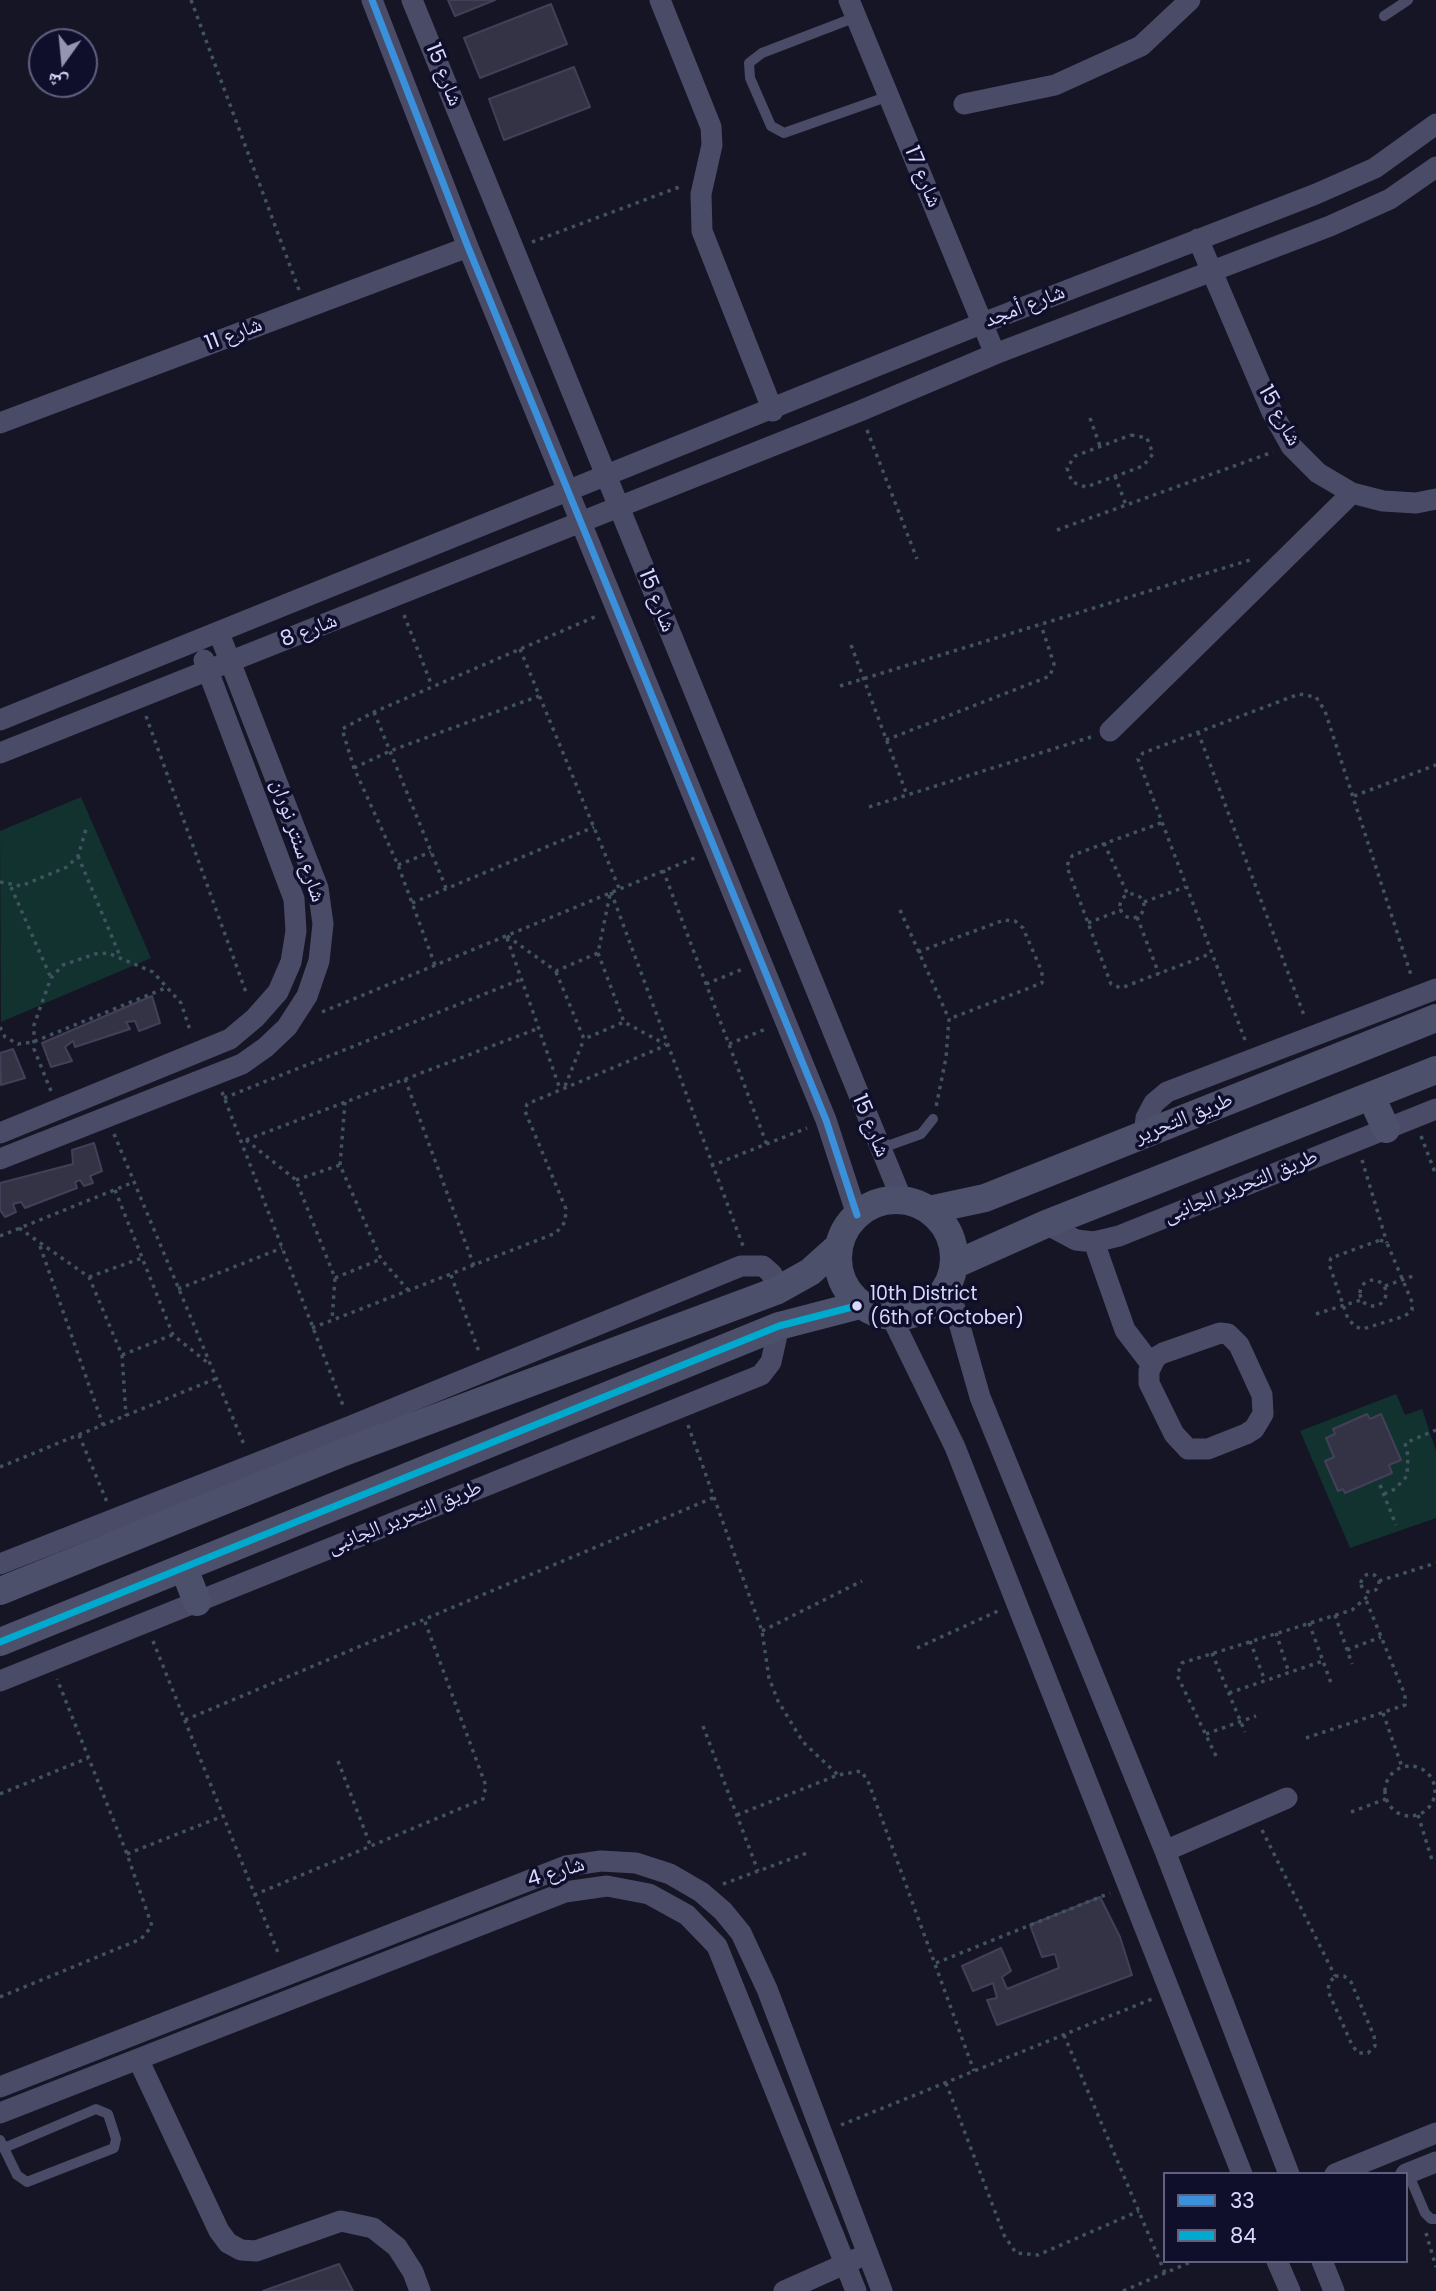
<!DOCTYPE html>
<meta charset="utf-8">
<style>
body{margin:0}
#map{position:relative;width:1436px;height:2291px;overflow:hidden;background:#161525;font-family:Poppins,"Noto Naskh Arabic",sans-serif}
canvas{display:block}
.legend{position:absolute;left:1163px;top:2172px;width:245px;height:91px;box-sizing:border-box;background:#100f2b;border:2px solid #606080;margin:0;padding:9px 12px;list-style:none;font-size:21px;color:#d9d9ff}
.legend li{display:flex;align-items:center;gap:14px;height:35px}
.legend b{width:35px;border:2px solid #606080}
.north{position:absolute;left:28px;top:28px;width:70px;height:70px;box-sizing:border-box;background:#100f2b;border:2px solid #606080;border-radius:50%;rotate:195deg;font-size:19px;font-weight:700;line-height:28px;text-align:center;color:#d9d9ff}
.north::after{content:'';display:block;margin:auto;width:24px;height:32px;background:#9594b3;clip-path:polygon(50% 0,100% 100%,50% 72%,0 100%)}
</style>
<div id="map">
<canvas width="1436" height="2291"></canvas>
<ul class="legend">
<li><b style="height:9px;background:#3a90db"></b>33</li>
<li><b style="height:9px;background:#00a9ce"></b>84</li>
</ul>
<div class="north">ش</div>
</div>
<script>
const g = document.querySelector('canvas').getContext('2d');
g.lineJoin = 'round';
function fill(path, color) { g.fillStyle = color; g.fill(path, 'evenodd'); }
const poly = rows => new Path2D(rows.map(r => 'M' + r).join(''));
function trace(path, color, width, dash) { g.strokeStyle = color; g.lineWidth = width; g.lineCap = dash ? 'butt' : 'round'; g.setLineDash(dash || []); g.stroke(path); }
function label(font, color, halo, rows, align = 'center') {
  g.font = font + ' Poppins,"Noto Naskh Arabic",sans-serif'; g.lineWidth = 7; g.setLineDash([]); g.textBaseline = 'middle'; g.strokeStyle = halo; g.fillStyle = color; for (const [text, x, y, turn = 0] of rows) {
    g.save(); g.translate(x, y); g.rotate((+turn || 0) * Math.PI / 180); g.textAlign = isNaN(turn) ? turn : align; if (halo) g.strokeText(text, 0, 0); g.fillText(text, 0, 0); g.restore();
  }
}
const green = poly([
 [81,797,151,958,1,1022,0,831],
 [1396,1394,1405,1415,1422,1409,1436,1451,1436,1518,1350,1548,1300,1431]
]);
const building = poly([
 [448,0,495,0,455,16,448,0],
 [551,4,567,44,480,78,464,38,551,4],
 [574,67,590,107,504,140,489,99,574,67],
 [152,996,160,1023,139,1031,135,1021,126,1022,130,1029,75,1047,73,1041,65,1047,72,1061,51,1067,42,1043,152,996],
 [13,1049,25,1078,1,1085,0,1053,13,1049],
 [94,1143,102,1171,90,1176,93,1183,84,1186,80,1180,75,1182,77,1188,25,1208,21,1202,13,1204,16,1212,5,1217,0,1210,0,1183,73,1164,72,1150,94,1143],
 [1367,1414,1370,1419,1381,1414,1401,1460,1389,1465,1392,1473,1345,1493,1343,1489,1338,1491,1325,1461,1334,1457,1326,1438,1335,1434,1333,1429,1367,1414],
 [1100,1897,1120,1937,1132,1975,997,2025,987,2000,997,1998,993,1983,973,1991,962,1966,1001,1948,1011,1971,1002,1977,1007,1989,1059,1968,1055,1954,1042,1957,1030,1925,1100,1897],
 [339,2264,353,2291,263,2291,339,2264]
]);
const path = poly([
 [191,0,299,290],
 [532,242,682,186],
 [1090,418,1100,446],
 [867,430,917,559],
 [1131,435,1147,438,1153,454,1143,466,1086,487,1072,482,1067,468,1075,456,1131,435],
 [1115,476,1126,505],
 [1057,530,1273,452],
 [404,615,432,686],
 [851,645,907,795],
 [520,649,619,888],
 [840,686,1253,559],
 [374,712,446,888],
 [146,716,247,995],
 [1198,732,1305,1018],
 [886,740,1050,676,1054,664,1041,625],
 [354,768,390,751,539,696],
 [1354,796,1436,765],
 [869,807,1091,737],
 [1161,823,1073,855,1069,860,1067,867,1111,984,1121,988,1210,954],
 [1104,843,1128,895],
 [78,856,120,956],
 [398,865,431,852],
 [663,870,767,1145],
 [0,882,21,886,67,867,78,856,87,826],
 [11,887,51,978],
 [611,892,743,1246],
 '1120 906a12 12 0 1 1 24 0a12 12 0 1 1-24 0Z',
 [1144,902,1185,887],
 [412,903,594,827],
 [900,910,949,1019,946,1058,936,1107],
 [1137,917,1159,974],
 [1088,923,1121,910],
 [507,936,556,971,598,953,610,894],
 [507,938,560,1089],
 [918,952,1004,920,1015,921,1023,928,1042,972,1042,983,949,1019],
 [598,953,624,1022],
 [435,965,398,865,354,768,342,729,374,712,597,616],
 [556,972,584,1039,624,1022,665,1044],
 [706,984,743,969],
 [322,1012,697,857],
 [0,1027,5,1037,18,1044,33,1042,168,987],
 [1245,1040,1138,759,1143,753,1299,694,1316,697,1325,711,1412,978],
 [729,1044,766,1029],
 [405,1079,474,1266],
 [565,1086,584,1039],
 [51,1091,34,1049,34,1025,51,978,63,965,95,954,108,953,153,972,181,1003,191,1033],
 [222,1092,344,1408],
 [224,1098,522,979],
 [345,1102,340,1165,381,1259,408,1290],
 [114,1134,245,1447],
 [1421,1136,1436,1175],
 [246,1140,539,1028],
 [246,1140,296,1180,335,1278,332,1320],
 [1362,1160,1387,1243],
 [711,1166,807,1128],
 [296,1180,340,1165],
 [115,1190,173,1335,208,1363],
 [19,1228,89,1277,122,1355,126,1416],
 [0,1236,134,1182],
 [1380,1240,1387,1243,1412,1302,1412,1310,1405,1316,1363,1329,1356,1327,1348,1319,1329,1264,1331,1258,1380,1240],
 [40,1246,103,1425],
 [451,1275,479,1352],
 [89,1277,142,1258],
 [335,1278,381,1259],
 '1360 1293a13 13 0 1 1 26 0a13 13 0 1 1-26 0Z',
 [1385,1286,1416,1275],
 [178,1289,282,1248],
 [1316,1314,1361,1300],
 [312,1328,556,1233,565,1222,566,1209,525,1111,527,1104,667,1045],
 [122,1355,172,1335],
 [688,1425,762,1631,769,1678,778,1701,803,1742,838,1775],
 [79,1435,107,1502],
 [0,1467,215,1379],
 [1380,1485,1396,1525],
 [1384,1494,1395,1489,1407,1476,1408,1456,1405,1443,1436,1430],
 '1361 1583a9 9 0 1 1 18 0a9 9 0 1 1-18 0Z',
 [1379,1581,1436,1563],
 [1335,1615,1352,1664],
 [1309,1623,1331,1683],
 [762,1631,862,1581],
 [1276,1633,1289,1673],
 [153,1641,279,1955],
 [1250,1641,1265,1681],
 [917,1648,998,1611],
 [1347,1650,1381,1637],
 [1212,1653,1245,1732],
 [1229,1693,1323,1661],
 [1383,1713,1402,1767],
 [185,1720,715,1497],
 [703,1726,758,1871],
 [1206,1734,1256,1716],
 [1306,1738,1405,1705,1405,1695,1366,1600],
 [1216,1756,1177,1675,1182,1663,1352,1610,1369,1595],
 [338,1761,371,1847],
 '1385 1791a25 25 0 1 1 50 0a25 25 0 1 1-50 0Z',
 [0,1794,88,1758],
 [1351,1812,1386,1799],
 [737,1815,838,1775,861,1771,868,1781,974,2071],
 [1418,1815,1432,1860],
 [1262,1830,1335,1976],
 [127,1854,223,1816],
 [723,1884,807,1853],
 [254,1895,483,1799,486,1786,424,1619],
 [936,1963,1110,1893],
 [1335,1976,1344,1976,1351,1982,1374,2036,1375,2046,1368,2053,1358,2053,1352,2045,1328,1991,1329,1983,1335,1976],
 [0,1997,141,1939,152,1926,127,1854,57,1679],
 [1064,2035,1165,2273],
 [946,2083,1004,2235,1016,2253,1038,2255,1139,2211],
 [841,2125,1152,1999],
 [1426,2233,1436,2267],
 [1123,2291,1193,2261]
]);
const lane = poly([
 [1384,16,1408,0],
 [856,17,762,53,749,63,750,78,771,126,784,133,889,96],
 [879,1149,921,1134,933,1119],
 [0,2140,17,2175,27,2182,109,2150,114,2148,116,2139,108,2114,96,2109,4,2148],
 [1408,2173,1425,2213,1431,2219,1436,2219]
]);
const street = poly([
 [372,0,468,247,826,1120,857,1215],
 [412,0,902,1200],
 [660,0,711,127,712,145,701,194,702,231,773,411],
 [849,0,995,354],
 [964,104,1055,85,1141,46,1190,0],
 [1198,239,1272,412,1291,446,1318,473,1352,493,1383,501,1416,503,1436,499],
 [0,423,468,247],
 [0,720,983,323,1316,194,1375,168,1436,124],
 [1110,731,1352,493],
 [0,753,860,411,995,354,1330,226,1390,199,1436,167],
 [0,1133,230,1039,255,1018,278,992,291,962,296,931,294,899,204,660],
 [1144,1135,1146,1118,1154,1103,1167,1092,1436,989],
 [0,1159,242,1064,266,1047,287,1027,307,996,319,961,323,924,318,888,219,633],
 [1046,1224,1076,1240,1094,1242,1119,1236,1436,1109],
 [1094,1242,1125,1330,1151,1364],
 [948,1284,980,1397,1165,1851,1289,2174],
 [891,1316,955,1447,1242,2174],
 [1220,1333,1228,1334,1239,1345,1262,1395,1263,1414,1254,1429,1246,1434,1208,1449,1188,1449,1174,1434,1149,1383,1149,1371,1156,1357,1163,1353,1220,1333],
 [0,1564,351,1426,741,1266,763,1266,772,1274,776,1291],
 [0,1681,761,1375,771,1362,779,1326],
 [1165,1851,1287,1798],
 [138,2059,219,2231,228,2243,241,2250,256,2251,341,2221,373,2228,397,2247,413,2272,420,2291],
 [0,2087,566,1866,601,1861,636,1863,670,1874,701,1892,723,1911,741,1933,767,1989,882,2291],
 [0,2113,565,1892,607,1886,649,1894,687,1915,717,1946,856,2291],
 [1335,2174,1436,2133],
 [1406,2174,1436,2162],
 [1277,2261,1290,2291],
 [1322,2261,1334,2291],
 [784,2291,856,2259]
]);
const secondary = poly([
 [1371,1096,1386,1129],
 '838 1258a58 58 0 1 1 116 0a58 58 0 1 1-116 0Z',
 [929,1210,985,1198,1436,1018],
 [954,1265,1046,1224,1436,1070],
 [184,1568,197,1602],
 [0,1591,339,1454,776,1291,810,1272,839,1246],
 [0,1642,779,1326,860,1305]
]);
const bus1 = poly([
 [372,0,468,247,826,1120,857,1215]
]);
const bus2 = poly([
 [0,1642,779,1326,860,1305]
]);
const markers = [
 [857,1306,6,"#d9d9ff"]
];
const busNames = [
 ["10th District",870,1295],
 ["(6th of October)",870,1319]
];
const streetNames = [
 ["شارع 15",443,75,68],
 ["شارع 17",922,177,67],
 ["شارع أمجد",1025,307,-21],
 ["شارع 11",234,335,-21],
 ["شارع 15",1279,416,61],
 ["شارع 15",656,601,68],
 ["شارع 8",309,631,-21],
 ["شارع سنتر نوران",297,841,71],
 ["طريق التحرير",1184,1119,-22],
 ["شارع 15",870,1126,67],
 ["طريق التحرير الجانبى",1241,1187,-22],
 ["طريق التحرير الجانبى",405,1518,-22],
 ["شارع 4",556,1873,-17]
];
fill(green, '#12322f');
fill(building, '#343346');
trace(building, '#424058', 2);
trace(path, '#415261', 3.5, [3.5, 5]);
trace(lane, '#4a4b66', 10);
trace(street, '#4a4b66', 21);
trace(secondary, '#4d506b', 28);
trace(bus1, '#3a90db', 7);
trace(bus2, '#00a9ce', 7);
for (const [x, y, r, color] of markers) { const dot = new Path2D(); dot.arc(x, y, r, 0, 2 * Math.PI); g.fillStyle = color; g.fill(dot); trace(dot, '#100f2b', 2.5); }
label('19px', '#d9d9ff', '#100f2b', busNames, 'left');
label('21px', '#d9d9ff', '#100f2b', streetNames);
</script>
